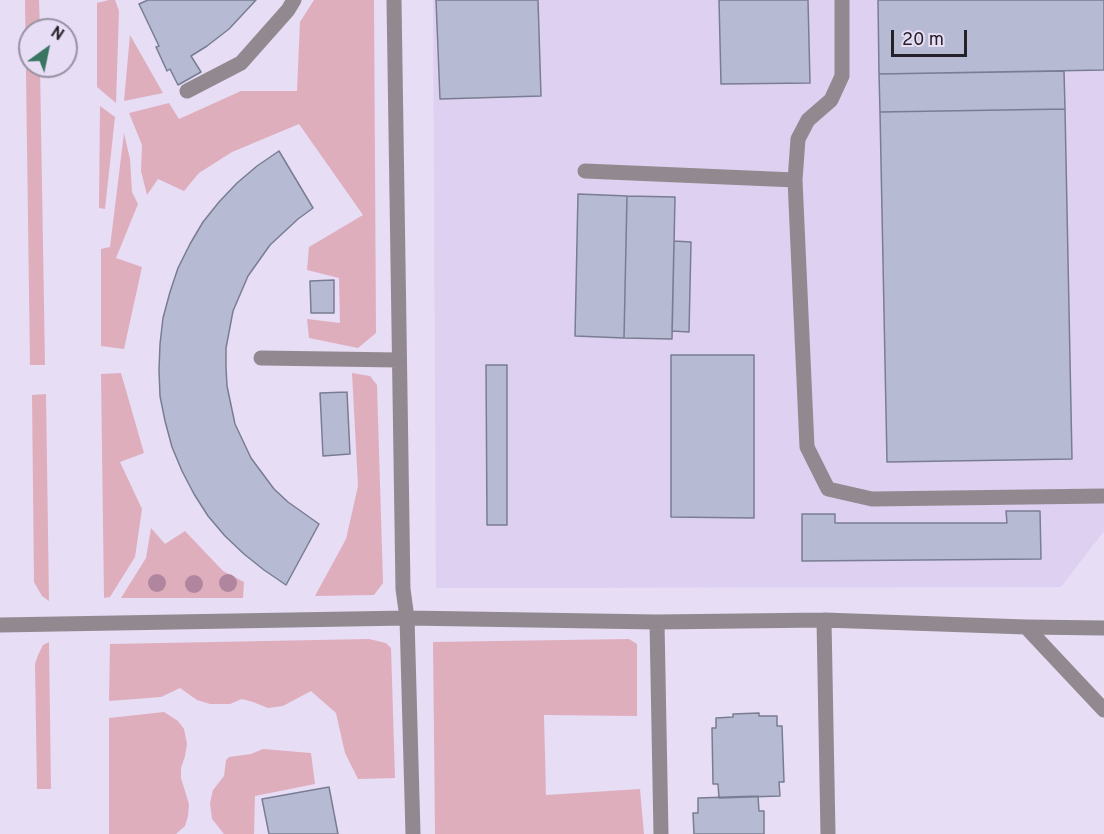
<!DOCTYPE html>
<style>
body{margin:0}
#map{position:relative;width:1104px;height:834px;overflow:hidden;background:#e7ddf5;font-family:Overpass,sans-serif}
canvas{display:block}
.north{position:absolute;left:18px;top:18px;width:60px;height:60px;box-sizing:border-box;background:#e7ddf5;border:2px solid #9992a4;border-radius:50%;rotate:33deg;font-size:16px;font-weight:700;line-height:24px;text-align:center;color:#25212a}
.north::after{content:'';display:block;margin:auto;width:21px;height:27px;background:#397561;clip-path:polygon(50% 0,100% 100%,50% 72%,0 100%)}
.scale{position:absolute;left:891px;top:30px;width:76px;height:27px;box-sizing:border-box;border:3px solid #25212a;border-top:0;padding-left:8px;font-size:18px;line-height:21px;white-space:nowrap;color:#25212a;-webkit-text-stroke:4px #e7ddf5;paint-order:stroke}
</style>
<div id="map">
<canvas width="1104" height="834"></canvas>
<div class="north">N</div>
<div class="scale">20 m</div>
</div>
<script>
const g = document.querySelector('canvas').getContext('2d');
g.lineJoin = 'round';
function fill(path, color) { g.fillStyle = color; g.fill(path, 'evenodd'); }
const poly = rows => new Path2D(rows.map(r => 'M' + r).join(''));
function trace(path, color, width, dash) { g.strokeStyle = color; g.lineWidth = width; g.lineCap = dash ? 'butt' : 'round'; g.setLineDash(dash || []); g.stroke(path); }
const built = poly([
 [433,0,1104,0,1104,531,1061,587,436,588]
]);
const green = poly([
 [25,0,39,0,40,30,30,30,30,66,40,66,45,365,30,365],
 [109,0,115,0,119,11,116,103,97,87,97,3],
 [314,0,374,0,376,333,358,348,309,338,307,319,340,323,339,278,307,270,309,247,363,215,299,124,232,152,199,173,184,191,158,179,147,195,141,171,142,145,129,113,169,103,179,119,241,91,297,91,300,22],
 [130,35,163,93,124,101],
 [100,106,115,117,105,209,99,208],
 [124,133,130,159,132,192,138,204,116,258,142,267,124,349,101,346,101,249,110,247],
 [121,373,144,453,120,462,142,509,135,557,110,597,104,598,101,374],
 [352,373,370,376,377,385,383,583,374,595,315,596,346,539,358,486],
 [46,394,49,601,42,596,34,582,32,395],
 [151,528,165,544,185,531,223,571,244,582,243,598,121,598,146,558],
 [369,639,386,643,391,648,395,778,358,779,345,753,336,713,311,691,283,706,268,708,253,702,242,699,230,704,210,704,197,700,180,688,161,697,109,701,110,644],
 [629,639,637,644,637,716,544,715,546,795,640,789,644,834,435,834,433,642],
 [49,642,51,789,37,789,35,664,38,655,43,645],
 [164,712,178,721,184,729,187,744,185,756,181,768,181,778,189,804,188,816,185,826,176,834,109,834,109,718],
 [263,749,311,753,315,784,255,796,254,834,224,834,212,819,210,803,213,790,224,776,226,760,229,757,251,754]
]);
const building = poly([
 [148,0,256,0,229,29,207,46,191,56,201,72,178,85,170,69,167,71,156,47,159,46,139,4,148,0],
 [436,0,538,0,541,96,440,99,436,0],
 [719,0,808,0,810,83,721,84,719,0],
 [878,0,1104,0,1104,70,879,74,878,0],
 [1064,71,1065,109,880,112,879,74,1064,71],
 [1065,109,1072,459,887,462,880,112,1065,109],
 [279,151,313,208,298,219,270,245,248,276,233,311,226,348,226,367,227,386,235,424,251,458,274,489,288,502,319,524,286,585,264,570,244,554,225,536,208,516,194,494,182,471,172,447,165,421,160,396,159,370,160,344,163,318,170,292,178,268,190,244,203,222,219,202,237,183,257,166,279,151],
 [578,194,627,196,624,338,575,336,578,194],
 [627,196,675,197,672,339,624,338,627,196],
 [674,241,691,242,689,332,672,331,674,241],
 [334,280,334,313,311,313,310,281,334,280],
 [671,355,754,355,754,518,671,517,671,355],
 [486,365,507,365,507,525,487,525,486,365],
 [347,392,350,454,323,456,320,393,347,392],
 [1006,511,1040,511,1041,559,802,561,802,514,835,514,835,523,1007,523,1006,511],
 [759,713,759,716,777,716,777,726,782,726,784,782,779,782,780,796,719,798,718,784,713,784,712,728,716,728,716,718,733,717,733,714,759,713],
 [329,787,338,834,269,834,262,799,329,787],
 [758,796,759,811,764,811,764,834,694,834,693,813,698,813,698,798,758,796]
]);
const service = poly([
 [842,0,842,76,831,100,808,120,798,139,795,180,807,447,828,489,872,499,1104,496],
 [585,171,795,180]
]);
const minor = poly([
 [394,0,403,589,407,618,413,834],
 [187,91,241,63,288,10,294,0],
 [261,358,399,360],
 [824,620,828,834],
 [657,622,661,834],
 [0,625,407,618,657,622,824,620,1026,627,1104,628],
 [1026,627,1104,710]
]);
const trees = [
 [157,583],
 [228,583],
 [194,584]
];
fill(built, '#ded0f0');
fill(green, '#dfaebd');
fill(building, '#b6bad3');
trace(building, '#797d93', 1.5);
trace(service, '#928990', 15);
trace(minor, '#928990', 15);
g.fillStyle = '#af869e';
for (const [x, y] of trees) { g.beginPath(); g.arc(x, y, 9, 0, 2 * Math.PI); g.fill(); }
</script>
